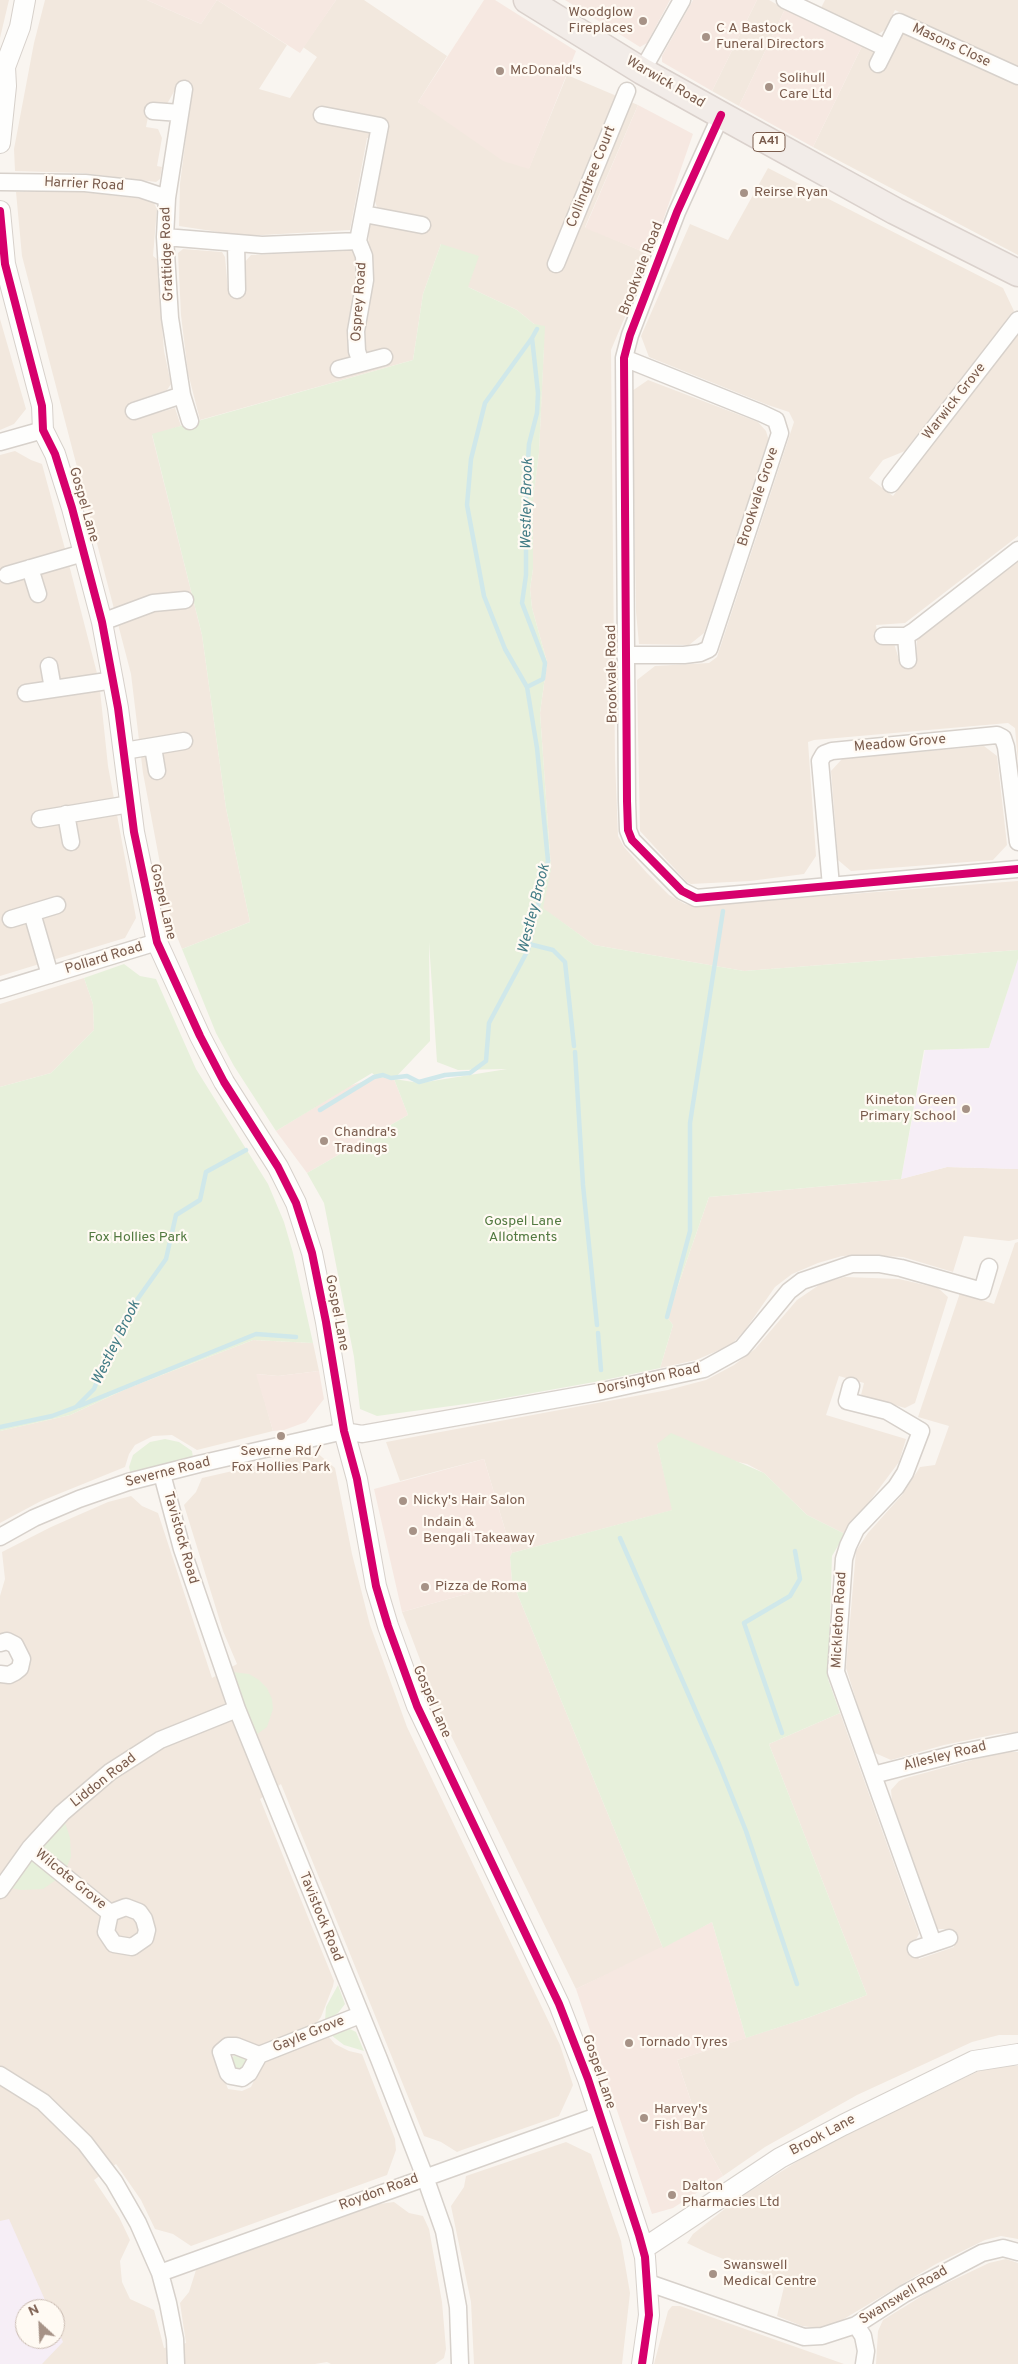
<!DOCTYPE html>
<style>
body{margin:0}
#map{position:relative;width:1018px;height:2364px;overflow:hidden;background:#f9f5f0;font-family:Overpass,sans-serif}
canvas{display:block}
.north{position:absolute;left:15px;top:2299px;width:50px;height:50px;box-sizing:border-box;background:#fffaf3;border:1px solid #cabbb1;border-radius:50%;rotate:335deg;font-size:14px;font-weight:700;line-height:20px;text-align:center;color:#7a5c4d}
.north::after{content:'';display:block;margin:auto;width:18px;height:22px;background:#a69286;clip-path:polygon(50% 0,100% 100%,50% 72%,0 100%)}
</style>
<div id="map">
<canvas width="1018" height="2364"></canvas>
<div class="north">N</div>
</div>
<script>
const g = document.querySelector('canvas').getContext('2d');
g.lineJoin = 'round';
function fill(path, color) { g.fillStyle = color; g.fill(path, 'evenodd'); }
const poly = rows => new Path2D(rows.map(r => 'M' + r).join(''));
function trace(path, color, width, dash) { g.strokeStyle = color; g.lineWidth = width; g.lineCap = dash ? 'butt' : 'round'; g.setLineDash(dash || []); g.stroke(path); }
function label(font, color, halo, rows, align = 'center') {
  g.font = font + ' Overpass,sans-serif'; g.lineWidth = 4.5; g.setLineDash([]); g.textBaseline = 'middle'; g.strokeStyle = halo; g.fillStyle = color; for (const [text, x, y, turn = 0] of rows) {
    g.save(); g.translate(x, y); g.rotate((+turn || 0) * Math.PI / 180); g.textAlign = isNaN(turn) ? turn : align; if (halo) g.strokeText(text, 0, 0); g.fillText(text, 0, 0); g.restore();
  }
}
const residential = poly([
 [0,0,9,0,0,38],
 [45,0,147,0,201,24,217,0,287,45,259,89,290,98,317,57,303,47,336,0,364,0,447,56,418,102,529,168,567,75,638,105,585,227,651,255,611,350,615,760,618,836,624,847,647,873,669,895,685,904,697,906,1018,881,1018,950,744,971,594,945,542,908,551,869,540,713,547,662,532,608,530,589,533,569,533,500,539,452,544,343,534,324,517,310,468,287,441,244,423,294,413,360,200,420,188,373,181,315,178,253,183,249,222,252,225,257,228,290,245,291,244,263,251,255,368,250,369,226,376,223,389,223,392,211,377,207,374,199,383,141,367,138,350,230,245,236,179,226,180,184,192,89,176,88,167,104,151,102,146,127,158,129,162,138,157,166,162,167,160,179,156,182,82,173,15,171,14,149,34,43],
 [757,0,769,0,785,9,739,106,712,91],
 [825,0,1018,0,1018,67,895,10,886,29,877,35,821,8],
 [902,29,1018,82,1018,255,813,147,863,44,874,53,875,63],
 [768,168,1003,288,1014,311,905,451,883,460,869,478,893,496,1018,333,1018,536,905,623,876,625,879,641,893,640,900,663,916,660,917,638,1018,561,1018,762,1015,728,1008,723,814,740,808,742,816,856,804,874,750,881,691,884,687,882,640,831,637,680,655,666,709,663,717,657,794,422,789,412,768,405,649,357,641,336,690,224,728,240],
 [69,190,143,199,154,203,157,209,153,256,157,259,164,351,171,384,167,390,129,403,135,419,175,408,181,426,152,435,202,635,226,808,250,922,182,949,171,922,143,773,131,674,22,256,16,192],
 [0,319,26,409,14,424,0,430],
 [648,380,758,422,766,431,769,441,704,633,689,645,639,644,636,612,632,391],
 [15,451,31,460,42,464,65,549,99,681,108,766,136,918,125,938,0,976,0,455],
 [984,746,997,756,1007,845,993,860,851,871,838,860,831,771,842,759],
 [84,978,93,1004,94,1030,51,1073,0,1087,0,1004],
 [947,1167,1018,1169,1018,1239,1009,1241,964,1236,953,1272,903,1257,862,1255,842,1256,818,1263,792,1274,775,1287,745,1330,731,1345,696,1360,660,1368,673,1325,667,1317,709,1197,901,1179],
 [1018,1242,1018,1732,997,1734,944,1745,891,1760,875,1753,870,1744,846,1668,856,1551,868,1533,902,1495,920,1467,935,1465,949,1426,918,1417,960,1293,994,1304,1015,1243],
 [845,1277,899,1279,938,1288,948,1297,915,1403,905,1408,861,1395,864,1383,839,1376,826,1415,906,1439,899,1462,845,1534,807,1515,764,1473,747,1464,657,1444,673,1510,512,1553,484,1459,400,1481,386,1442,668,1390,706,1380,734,1365,755,1349,797,1300,822,1283],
 [253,1340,313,1343,319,1371,278,1376,257,1374,273,1431,197,1450,172,1435,153,1436,135,1445,129,1454,125,1467,41,1501,0,1523,0,1431,70,1415,128,1388],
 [316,1452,335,1468,352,1554,370,1625,407,1727,560,2045,573,2085,570,2092,559,2116,462,2150,457,2152,441,2142,424,2136,281,1784,260,1799,334,1981,333,1986,321,2017,314,2026,259,2046,232,2037,222,2040,216,2046,224,2079,228,2089,242,2091,251,2087,260,2068,268,2059,327,2035,335,2044,349,2051,362,2054,395,2139,396,2150,387,2175,191,2246,173,2234,155,2229,141,2200,116,2164,94,2180,119,2217,130,2240,120,2261,122,2282,130,2299,154,2310,164,2348,186,2343,180,2303,189,2292,196,2270,379,2204,394,2202,409,2213,423,2216,429,2229,442,2302,446,2349,444,2358,435,2364,331,2364,327,2362,315,2364,0,2364,0,1681,27,1669,29,1658,0,1636,0,1596,5,1579,2,1552,51,1527,108,1502,131,1496,142,1506,158,1513,212,1678,237,1664,223,1631,184,1505,196,1492,202,1478],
 [25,2309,55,2309,55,2339,25,2339],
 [512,1581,663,1948,576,1989,441,1715,402,1612],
 [840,1713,919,1934,914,1943,919,1959,954,1947,947,1929,937,1929,892,1801,891,1790,899,1781,906,1778,1002,1752,1018,1752,1018,2035,999,2035,972,2042,857,2095,765,2147,723,2176,706,2145,677,2060,810,2017,867,1995,769,1744],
 [1004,2066,1018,2066,1018,2239,1001,2236,985,2240,936,2264,832,2326,818,2328,802,2326,777,2316,785,2283,708,2253,687,2243,693,2234,736,2200,820,2147,979,2071],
 [566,2142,591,2154,621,2241,630,2293,622,2364,474,2364,471,2302,451,2206,464,2187,466,2176],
 [1006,2259,1018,2263,1018,2364,876,2364,878,2331,883,2320,930,2291,989,2263],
 [672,2306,680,2306,844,2364,654,2364,668,2311]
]);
const commercial = poly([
 [147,0,336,0,300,53,217,0,201,24],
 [484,0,495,0,576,51,529,169,503,161,418,102],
 [565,0,670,0,647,43,640,47],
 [693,0,757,0,712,91,662,62,662,56],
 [785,9,863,44,813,147,739,106],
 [638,105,693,134,651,255,585,228],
 [377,1077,394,1079,408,1115,307,1173,276,1131,349,1086],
 [319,1371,324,1399,306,1422,284,1430,273,1431,256,1374,278,1376],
 [484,1459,512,1553,510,1557,512,1581,402,1612,374,1489],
 [712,1922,746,2038,677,2060,706,2145,723,2176,673,2208,652,2214,576,1989]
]);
const education = poly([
 [1018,959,1018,1169,947,1167,901,1179,925,1050,989,1048],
 [9,2219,49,2309,25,2309,25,2339,55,2339,55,2322,63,2342,42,2364,0,2364,0,2221]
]);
const green = poly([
 [441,244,479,256,468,287,517,310,534,324,545,326,539,452,533,500,533,569,530,589,532,608,547,662,540,713,551,869,543,908,594,945,744,971,1018,950,1018,959,989,1048,924,1050,901,1179,709,1197,667,1317,673,1325,660,1368,600,1381,488,1401,377,1416,360,1409,354,1357,324,1203,307,1173,408,1115,394,1079,377,1077,372,1073,276,1131,234,1066,216,1033,182,949,250,922,226,808,202,635,152,434,413,360,423,294],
 [429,942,437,1062,458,1070,507,1069,420,1083,394,1079,430,1041],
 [124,964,140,976,156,979,196,1069,268,1184,284,1222,293,1253,313,1343,253,1340,128,1388,70,1415,0,1431,0,1087,51,1073,94,1030,93,1004,84,978],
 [671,1433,764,1473,807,1515,845,1534,832,1556,828,1679,840,1713,769,1744,867,1995,810,2017,746,2038,712,1922,663,1948,512,1581,510,1557,512,1553,672,1510,657,1444],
 [165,1439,179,1442,192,1451,193,1458,131,1475,129,1467,133,1455,150,1442],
 [224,1671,249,1674,259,1680,267,1688,272,1699,273,1709,267,1727,249,1740],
 [62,1813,70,1838,71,1857,63,1875,43,1889,21,1890,2,1886],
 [338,1985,345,2004,338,2013,325,2021,326,2007],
 [348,2028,356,2032,364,2051,344,2045,331,2035],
 '231 2062a8 8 0 1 1 16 0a8 8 0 1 1-16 0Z'
]);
const stream = poly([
 [527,687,543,679,545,663,522,603,526,575,526,491,529,444,537,413,538,393,532,338,537,329],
 [529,944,553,950,565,962,574,1046],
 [575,1052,583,1185,597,1325],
 [320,1110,374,1077,383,1075,391,1078,407,1076,419,1082,445,1075,470,1073,486,1061,489,1023,528,950,548,861,537,748,527,687,505,649,484,596,467,505,471,459,485,403,532,338],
 [667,1317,690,1231,690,1123,723,911],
 [598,1333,601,1370],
 [79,1406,256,1334,296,1337],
 [0,1427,52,1416,76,1407,94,1389,104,1363,134,1304,166,1259,176,1215,200,1200,206,1172,246,1150],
 [620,1538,719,1764,746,1831,797,1984],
 [782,1733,744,1623,790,1596,800,1579,795,1551]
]);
const minor = poly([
 [785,0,886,48],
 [878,64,899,22,1018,76],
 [642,71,682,0],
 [184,89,167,198,165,237,170,318,182,395,190,421],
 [153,111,180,113],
 [721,115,677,212,630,335,624,358,627,801,628,830,632,840,682,891,696,898,1018,869],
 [0,182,85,183,140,189,167,198],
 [364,214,422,225],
 [165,237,262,245,358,241,380,126,322,115],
 [358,241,364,256,365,280,356,331,357,351,361,363],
 [236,244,237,290],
 [556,264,627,91],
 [624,358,761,413,776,420,780,433,709,649,700,653,684,655,625,655],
 [339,369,384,357],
 [134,411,182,395],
 [0,442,43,430],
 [891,484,1018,320],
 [30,568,38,594],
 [7,575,83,553],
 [102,622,153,603,185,600],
 [883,636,906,636,914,631,1018,550],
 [906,636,908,660],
 [49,666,53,689],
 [26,693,114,680],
 [153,747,157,771],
 [124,751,184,741],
 [66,814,71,842],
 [40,819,130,804],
 [831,886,820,761,824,754,832,751,997,735,1003,738,1006,747,1018,842],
 [32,913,50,975],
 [11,919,57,905],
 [0,990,157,942],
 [851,1386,847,1401,887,1411,921,1431,905,1473,896,1487,856,1529,848,1546,844,1559,836,1672,933,1943],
 [162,1474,182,1549,237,1709,379,2059,425,2177,444,2231,458,2307,460,2364],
 [0,1537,34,1518,79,1499,128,1482,199,1464,344,1431,362,1434,598,1392,704,1369,742,1348,789,1291,802,1281,852,1264,879,1264,901,1268,982,1291,989,1267],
 [0,1643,7,1641,15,1645,22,1659,20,1668,15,1672,9,1675,0,1674],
 [873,1775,963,1752,1018,1741],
 [30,1848,110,1913,126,1907,139,1912,144,1919,147,1930,145,1938,132,1947,114,1944,106,1932,110,1913],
 [0,1890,30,1848,62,1813,110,1772,160,1740,237,1709],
 [916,1949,949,1938],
 [259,2055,236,2046,228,2046,221,2052,228,2073,231,2076,242,2078,249,2073,259,2055,360,2015],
 [0,2075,43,2102,85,2143,114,2181,138,2223,160,2273,168,2303,175,2339,176,2364],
 [160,2273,600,2115],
 [646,2282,804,2337,822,2336,856,2325,904,2294,982,2253,1003,2248,1018,2252],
 [856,2325,863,2336,866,2351,864,2364]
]);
const tertiary = poly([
 [0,143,6,86,5,67,20,27,25,0],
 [0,211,5,264,42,406,43,430,55,454,72,508,102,622,118,708,134,832,157,942,200,1036,224,1082,278,1167,296,1203,312,1253,326,1322,344,1431,357,1479,376,1586,388,1626,417,1706,559,2004,588,2079,639,2235,645,2257,649,2315,642,2364],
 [643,2249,780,2158,843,2125,974,2061,1018,2054]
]);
const trunk = poly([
 [527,0,642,71,721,115,895,211,1018,273]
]);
const cycleway = poly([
 [721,115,677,212,630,335,624,358,627,801,628,830,632,840,682,891,696,898,1018,869],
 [0,211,5,264,42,406,43,430,55,454,72,508,102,622,118,708,134,832,157,942,200,1036,224,1082,278,1167,296,1203,312,1253,326,1322,344,1431,357,1479,376,1586,388,1626,417,1706,559,2004,588,2079,639,2235,645,2257,649,2315,642,2364]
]);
const markers = [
 [643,21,5,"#a69286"],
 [706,37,5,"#a69286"],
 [500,71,5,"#a69286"],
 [769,87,5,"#a69286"],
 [744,193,5,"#a69286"],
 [966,1109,5,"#a69286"],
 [324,1141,5,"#a69286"],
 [281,1436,5,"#a69286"],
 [403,1501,5,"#a69286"],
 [413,1531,5,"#a69286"],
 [425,1587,5,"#a69286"],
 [629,2043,5,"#a69286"],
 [644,2118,5,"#a69286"],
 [672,2195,5,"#a69286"],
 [713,2274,5,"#a69286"]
];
const shields = [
 [769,142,32]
];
const shieldNames = [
 ["A41",769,142]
];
const poiNames = [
 ["Woodglow",633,13,"right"],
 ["Fireplaces",633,29,"right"],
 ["C A Bastock",716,29],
 ["Funeral Directors",716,45],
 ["McDonald's",510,71],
 ["Solihull",779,79],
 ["Care Ltd",779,95],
 ["Reirse Ryan",754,193],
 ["Kineton Green",956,1101,"right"],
 ["Primary School",956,1117,"right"],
 ["Chandra's",334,1133],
 ["Tradings",334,1149],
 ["Severne Rd /",281,1452,"center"],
 ["Fox Hollies Park",281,1468,"center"],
 ["Nicky's Hair Salon",413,1501],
 ["Indain &",423,1523],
 ["Bengali Takeaway",423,1539],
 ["Pizza de Roma",435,1587],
 ["Tornado Tyres",639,2043],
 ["Harvey's",654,2110],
 ["Fish Bar",654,2126],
 ["Dalton",682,2187],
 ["Pharmacies Ltd",682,2203],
 ["Swanswell",723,2266],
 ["Medical Centre",723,2282]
];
const streetNames = [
 ["Masons Close",951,46,25],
 ["Warwick Road",665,83,30],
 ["Collingtree Court",592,177,-68],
 ["Harrier Road",84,185,3],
 ["Grattidge Road",168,254,-92],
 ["Brookvale Road",642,269,-69],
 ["Osprey Road",360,302,-86],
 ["Warwick Grove",955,402,-52],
 ["Brookvale Grove",759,497,-72],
 ["Gospel Lane",83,505,74],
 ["Brookvale Road",613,674,-91],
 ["Meadow Grove",900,744,-5],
 ["Gospel Lane",162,902,77],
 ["Pollard Road",104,959,-17],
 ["Gospel Lane",336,1313,79],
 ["Dorsington Road",649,1380,-12],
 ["Severne Road",168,1473,-14],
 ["Tavistock Road",180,1538,74],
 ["Mickleton Road",840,1620,-87],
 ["Gospel Lane",431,1702,67],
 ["Allesley Road",945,1757,-14],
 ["Liddon Road",104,1781,-38],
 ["Wilcote Grove",70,1880,39],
 ["Tavistock Road",320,1917,68],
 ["Gayle Grove",309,2035,-22],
 ["Gospel Lane",598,2072,71],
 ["Brook Lane",823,2136,-28],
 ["Roydon Road",379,2193,-20],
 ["Swanswell Road",904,2296,-31]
];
const parkNames = [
 ["Gospel Lane",523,1222],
 ["Allotments",523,1238],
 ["Fox Hollies Park",138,1238]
];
const waterNames = [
 ["Westley Brook",528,504,-89],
 ["Westley Brook",535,909,-76],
 ["Westley Brook",117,1343,-64]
];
fill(residential, '#f2e8de');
fill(commercial, '#f6e8e1');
fill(education, '#f6eef6');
fill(green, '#e7f0db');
trace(stream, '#d0e8ea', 4.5);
trace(minor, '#d7d1cb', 19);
trace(tertiary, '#d7d1cb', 22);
trace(trunk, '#dad1cc', 29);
trace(minor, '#fefefd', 16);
trace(tertiary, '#fefefd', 20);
trace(trunk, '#f2ece8', 26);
trace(cycleway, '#d6006c', 8);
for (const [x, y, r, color] of markers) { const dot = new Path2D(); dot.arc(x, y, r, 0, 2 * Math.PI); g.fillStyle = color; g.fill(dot); trace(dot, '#fffaf3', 2); }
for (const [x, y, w] of shields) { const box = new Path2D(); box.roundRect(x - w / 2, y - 9.5, w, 19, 4); g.fillStyle = '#fffaf3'; g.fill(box); trace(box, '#7a5c4d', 1); }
label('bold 12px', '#7a5c4d', null, shieldNames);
label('14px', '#7a5c4d', '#fffaf3', poiNames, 'left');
label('14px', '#7a5c4d', '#fffaf3', streetNames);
label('14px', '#537a41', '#fffaf3', parkNames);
label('italic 15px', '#437c86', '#fffaf3', waterNames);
</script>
